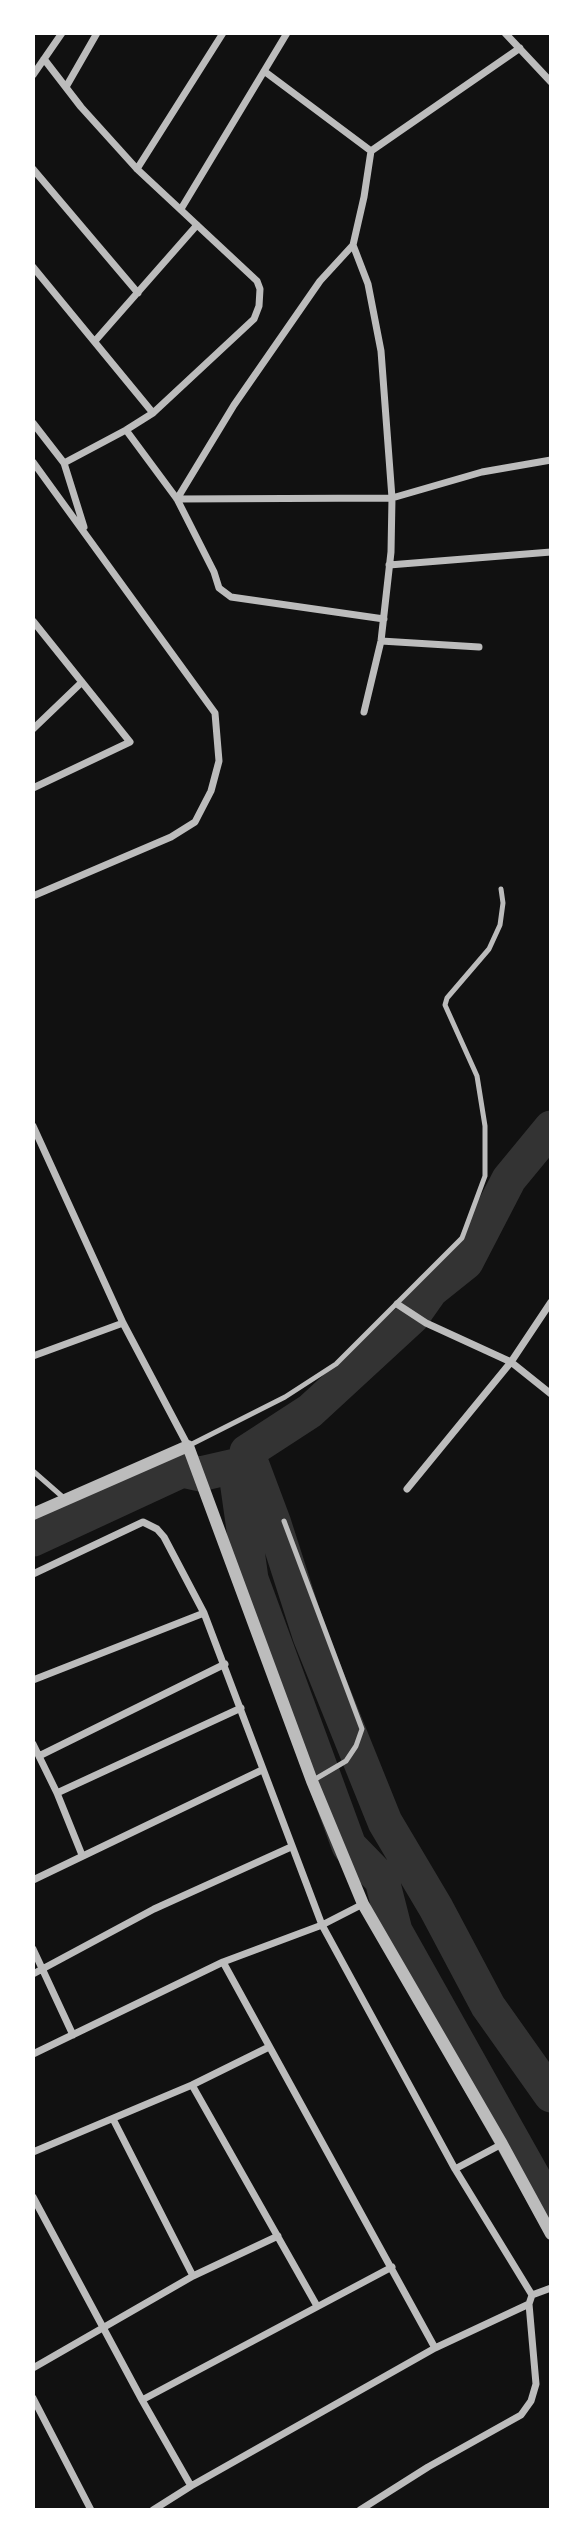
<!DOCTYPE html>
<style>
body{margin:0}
#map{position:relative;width:584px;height:2543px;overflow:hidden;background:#111;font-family:Arial,sans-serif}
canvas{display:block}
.frame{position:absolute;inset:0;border:35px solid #fff;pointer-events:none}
</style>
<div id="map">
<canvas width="584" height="2543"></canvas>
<div class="frame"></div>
</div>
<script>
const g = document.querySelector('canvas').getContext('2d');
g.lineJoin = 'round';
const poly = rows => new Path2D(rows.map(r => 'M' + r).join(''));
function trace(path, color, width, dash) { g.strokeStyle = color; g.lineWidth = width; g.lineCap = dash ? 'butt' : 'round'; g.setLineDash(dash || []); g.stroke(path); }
const river = poly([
 [551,1128,509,1179,466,1262,431,1290,412,1317,310,1411,247,1452,274,1524,310,1636,385,1822,436,1908,488,2006,551,2095],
 [33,1539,182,1470,200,1474,235,1466,251,1579,349,1846,382,1880,395,1931,551,2209]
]);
const service = poly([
 [188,1446,285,1397,336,1364,462,1238,485,1176,485,1126,477,1076,445,1005,447,998,489,949,500,925,503,903,501,889],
 [33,1471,65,1499],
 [284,1521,362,1729,356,1746,346,1761,312,1781]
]);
const minor = poly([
 [505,33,551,82],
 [44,59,81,107,137,169,257,281,260,289,259,306,254,319,153,413],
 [264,71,371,151,520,48],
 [33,75,62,33],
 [66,87,97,33],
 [33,169,138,293],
 [137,169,223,33],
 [181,209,287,33],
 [33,267,153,413,126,430,64,463],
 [95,341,197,225],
 [33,423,64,463,84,527],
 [126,430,177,499,214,572,219,588,231,597,384,619],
 [33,462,215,713,219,761,211,791,195,822,171,837,33,896],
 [177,499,392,498,482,472,551,460],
 [177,499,234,405,320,281,353,245],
 [389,565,551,552],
 [33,621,130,742,33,788],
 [381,641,479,647],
 [364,712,381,641,391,552,392,498,381,351,368,284,353,245,364,197,371,151],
 [33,729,82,682],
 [33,1126,123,1323,188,1446],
 [397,1304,426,1323,511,1362,551,1394],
 [33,1356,123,1323],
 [407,1489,511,1362,551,1302],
 [33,1574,143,1522,157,1529,164,1537,204,1613,322,1925,455,2169,532,2295],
 [33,1680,204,1613],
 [33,1744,57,1793,82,1855],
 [39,1756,225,1664],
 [57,1793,241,1708],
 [33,1880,262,1770],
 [33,1949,73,2035],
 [223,1962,435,2348],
 [33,1974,154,1909,291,1847],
 [33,2054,223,1962,322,1925,363,1904],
 [192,2085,317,2306],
 [113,2119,193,2276],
 [33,2152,192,2085,269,2047],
 [455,2169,502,2144],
 [33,2197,142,2400,191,2486],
 [33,2368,193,2276,278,2236],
 [33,2398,91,2510],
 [142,2400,392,2267],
 [153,2510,191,2486,435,2348,529,2304,532,2295,551,2288],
 [360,2510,428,2467,521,2415,531,2401,536,2384,529,2304]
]);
const tertiary = poly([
 [33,1514,188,1446,312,1781,363,1904,502,2144,551,2234]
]);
trace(river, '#333', 35);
trace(service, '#bcbcbc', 5);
trace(minor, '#bcbcbc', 7);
trace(tertiary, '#bcbcbc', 12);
</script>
